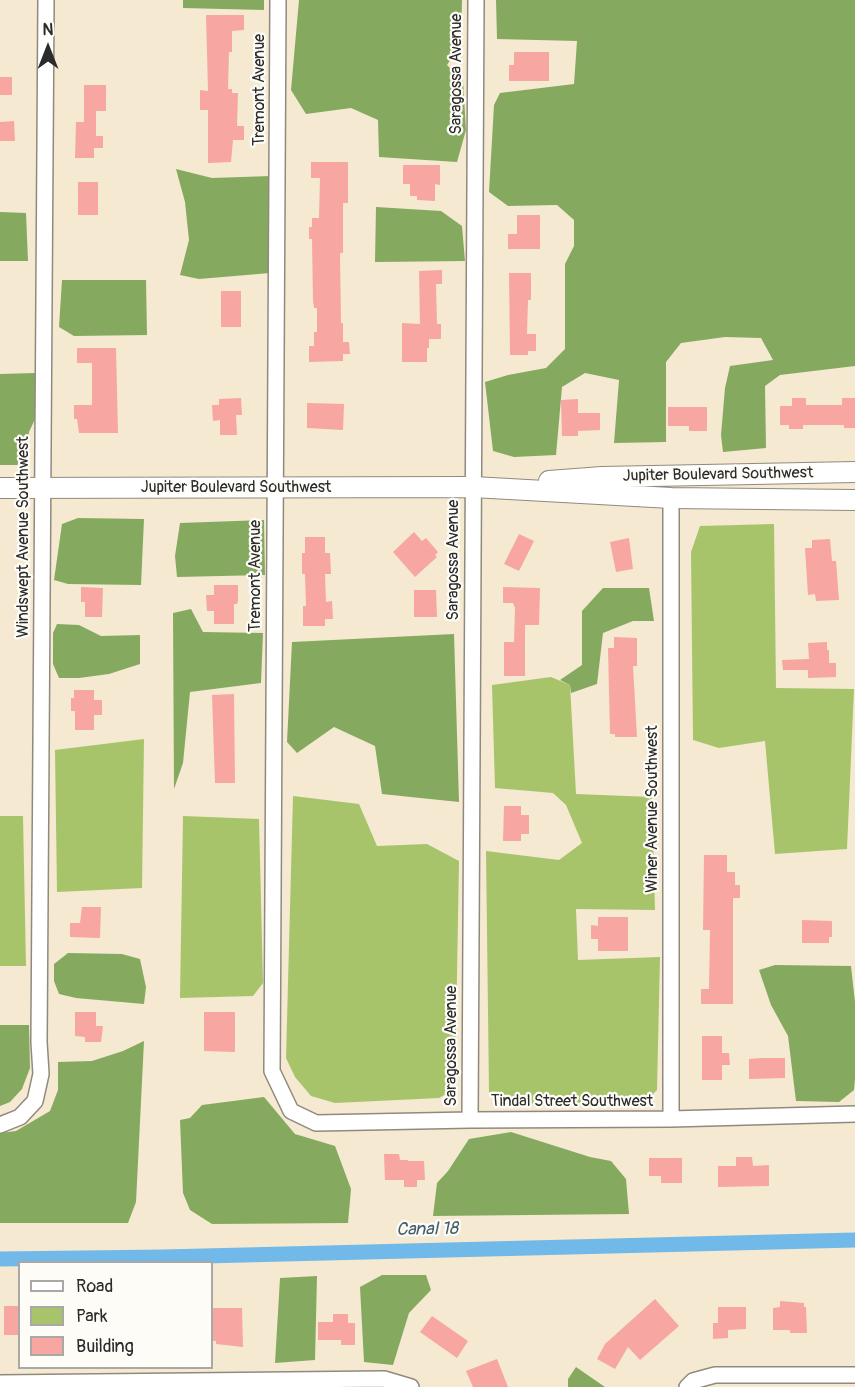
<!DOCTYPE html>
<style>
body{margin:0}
#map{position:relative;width:855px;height:1387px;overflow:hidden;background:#f5e9d1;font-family:Pangolin,sans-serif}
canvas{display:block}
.legend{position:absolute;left:18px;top:1261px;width:195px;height:108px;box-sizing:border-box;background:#fdfcf7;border:2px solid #a9a8a5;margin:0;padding:8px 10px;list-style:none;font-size:18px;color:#2b2b2b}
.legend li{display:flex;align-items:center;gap:12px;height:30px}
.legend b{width:30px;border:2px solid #a9a8a5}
.north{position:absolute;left:18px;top:18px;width:60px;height:60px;-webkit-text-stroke:4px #fdfcf7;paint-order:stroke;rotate:0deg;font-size:16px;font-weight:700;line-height:24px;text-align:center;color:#2b2b2b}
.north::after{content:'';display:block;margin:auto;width:21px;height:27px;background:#2b2b2b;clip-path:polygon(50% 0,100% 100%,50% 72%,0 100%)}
</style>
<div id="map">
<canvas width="855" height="1387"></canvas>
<ul class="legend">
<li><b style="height:8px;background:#fff"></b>Road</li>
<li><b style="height:16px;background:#a7c46b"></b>Park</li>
<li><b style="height:16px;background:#f8a6a2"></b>Building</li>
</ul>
<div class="north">N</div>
</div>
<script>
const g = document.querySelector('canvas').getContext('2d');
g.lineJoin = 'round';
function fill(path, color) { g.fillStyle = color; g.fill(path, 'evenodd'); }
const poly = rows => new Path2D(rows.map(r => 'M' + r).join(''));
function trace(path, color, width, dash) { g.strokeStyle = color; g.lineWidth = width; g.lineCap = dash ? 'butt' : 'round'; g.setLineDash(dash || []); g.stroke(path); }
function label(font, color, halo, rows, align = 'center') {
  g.font = font + ' Pangolin,sans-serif'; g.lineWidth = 4.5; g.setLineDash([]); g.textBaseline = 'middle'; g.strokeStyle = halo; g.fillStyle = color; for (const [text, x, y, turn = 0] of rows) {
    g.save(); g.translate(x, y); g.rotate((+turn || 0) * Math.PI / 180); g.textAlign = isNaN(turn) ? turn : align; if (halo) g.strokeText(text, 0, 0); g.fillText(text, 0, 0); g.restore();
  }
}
const green = poly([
 [774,524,776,688,854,689,847,849,775,854,765,741,719,748,693,740,691,552,700,526],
 [551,677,570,685,576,794,652,797,655,910,576,909,578,960,660,957,657,1090,645,1102,506,1104,489,1092,486,851,559,860,582,843,566,805,553,793,495,788,492,685],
 [144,739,142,888,57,892,55,750],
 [293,796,359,804,377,846,427,844,459,861,455,1089,439,1098,335,1103,311,1096,295,1077,286,1058],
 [23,816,26,966,0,966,0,816],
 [183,816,259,819,263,983,253,996,180,998]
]);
const forest = poly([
 [183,0,264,0,264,10,183,8],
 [299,0,462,0,461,43,447,65,463,81,466,130,457,162,379,157,378,120,351,108,306,114,291,90],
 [496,0,855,0,855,366,780,375,765,386,766,448,723,452,721,435,725,388,730,366,773,360,761,338,725,337,681,343,666,362,666,442,614,443,619,380,585,373,562,387,556,455,514,457,493,451,485,382,508,375,546,368,565,349,565,264,574,246,574,220,557,205,508,206,489,192,494,105,500,93,574,84,577,41,497,39],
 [176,169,212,178,271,176,270,273,199,279,180,275,189,240,185,202],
 [376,207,441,211,462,226,465,261,375,262],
 [0,212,26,213,28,261,0,261],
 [62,280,146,280,147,335,74,336,59,327],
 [35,373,36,417,29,432,26,458,17,465,0,465,0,374],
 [78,518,144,519,141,585,68,584,54,580,62,524],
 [264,520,265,575,177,577,175,556,180,523],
 [603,588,649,588,654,621,633,621,603,633,597,684,571,693,570,685,560,680,582,665,582,611],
 [191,609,203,632,263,633,261,683,190,692,183,763,174,789,173,613],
 [57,624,79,625,101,636,140,635,140,664,109,674,79,678,59,678,53,664,53,633],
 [454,634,459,802,382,794,375,746,334,727,297,753,287,742,292,642],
 [68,953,122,954,140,959,146,987,144,1004,76,998,59,994,54,981,54,964],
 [775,965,851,966,855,1002,855,1079,854,1090,839,1102,796,1101,788,1036,771,1005,759,970],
 [0,1025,29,1025,30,1068,22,1089,10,1102,0,1106],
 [144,1041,136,1202,128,1223,0,1223,0,1133,16,1131,50,1111,58,1090,58,1062,92,1061,123,1051],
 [264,1097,295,1134,335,1146,351,1189,348,1223,212,1224,190,1210,183,1193,180,1120,190,1118,202,1105],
 [511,1132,590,1157,611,1161,626,1179,629,1214,433,1216,437,1183,448,1171,469,1139],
 [382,1275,426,1275,431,1290,409,1313,393,1365,364,1362,360,1287],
 [317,1276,315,1360,275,1363,280,1278],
 [576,1367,605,1387,568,1387,568,1379]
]);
const canal = poly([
 [0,1259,163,1257,855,1240]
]);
const building = poly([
 [206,15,244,15,244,30,232,31,232,52,229,52,228,89,232,89,232,93,238,93,237,126,244,126,244,140,233,140,231,162,208,163,208,110,200,110,200,90,208,91],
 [514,52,549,52,549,81,509,81,509,65,514,65],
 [0,77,12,77,12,95,0,95],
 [84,85,106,85,106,111,96,111,96,136,103,136,103,148,94,148,94,158,75,158,76,122,84,122],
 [14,121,15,141,0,141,0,122],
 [311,162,348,162,348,203,343,203,343,253,340,253,341,323,343,323,343,342,349,342,350,354,343,354,343,361,309,362,309,346,314,346,314,332,317,332,317,308,314,308,313,300,312,239,309,239,309,227,312,227,312,218,319,218,320,178,311,178],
 [403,165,440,165,440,185,435,184,435,201,417,200,417,196,410,196,410,184,403,184],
 [78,182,98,182,98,215,78,215],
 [517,215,540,215,540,249,508,249,508,234,517,234],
 [442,270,442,284,436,284,437,324,441,324,441,339,429,339,429,348,427,348,427,362,402,362,402,323,420,324,419,271],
 [509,273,531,273,531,300,528,300,527,334,536,334,536,351,528,351,528,355,510,355],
 [221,291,241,291,241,327,221,327],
 [77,348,116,348,118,433,79,433,77,419,74,419,74,405,92,405,92,363,77,363],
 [241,398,242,415,236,415,237,435,220,435,220,420,213,421,212,405,219,405,219,399],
 [792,398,806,398,806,405,842,405,842,398,855,398,855,428,844,428,844,425,803,425,803,429,789,429,789,425,780,425,780,406,792,406],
 [578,399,578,413,600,413,600,430,578,431,578,436,562,436,561,400],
 [307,403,344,404,343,430,307,428],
 [668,407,707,407,707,431,689,431,689,426,668,426],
 [414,532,422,541,426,538,438,552,435,555,437,557,415,577,393,552],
 [519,534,534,541,519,571,504,564],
 [305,537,325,537,325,553,330,553,331,574,325,574,326,602,332,601,333,619,325,619,325,626,303,626,303,606,306,606,305,574,302,574,302,553,305,553],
 [629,538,633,569,616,572,610,542],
 [830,539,832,561,836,561,839,600,816,601,815,594,808,595,805,548,812,548,812,540],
 [214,585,238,585,238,601,237,604,234,604,234,624,214,624,214,611,207,611,206,595,214,595],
 [81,587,103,588,102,617,85,617,85,602,81,602],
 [503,587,540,588,539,625,525,625,525,676,504,676,504,642,514,642,515,608,513,603,503,603],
 [414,590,436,590,437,617,414,617],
 [614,637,637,638,637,666,633,666,637,737,615,737,615,734,610,734,608,648,614,648],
 [827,642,827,650,829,650,829,663,836,663,836,677,808,678,808,670,783,670,782,660,809,659,808,643],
 [74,690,94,690,94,700,102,700,102,715,94,715,94,730,75,730,75,711,71,711,71,698,74,698],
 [234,694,235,783,215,783,212,695],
 [504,806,521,806,521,815,529,815,529,834,521,834,521,841,503,841],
 [704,855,727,855,727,872,735,872,735,885,740,885,740,898,733,898,733,1004,701,1004,701,989,709,989,710,930,703,930],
 [82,907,101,907,100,938,70,937,70,923,80,923],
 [598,917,628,917,628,951,598,951,598,939,591,939,591,925,598,926],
 [802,920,832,921,832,937,829,937,829,943,802,943],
 [75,1012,96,1012,96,1026,103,1026,101,1042,85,1042,85,1037,75,1036],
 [204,1012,235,1012,235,1052,204,1051],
 [702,1036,722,1036,722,1053,729,1053,730,1065,722,1065,722,1080,702,1080],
 [761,1058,785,1058,785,1078,749,1079,749,1059],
 [384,1154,399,1154,400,1160,408,1160,408,1161,424,1161,425,1180,417,1180,417,1187,404,1187,404,1180,385,1180],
 [736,1157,752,1157,753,1166,769,1165,769,1186,718,1187,718,1166,736,1166],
 [649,1158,682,1158,682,1183,661,1183,661,1176,649,1176],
 [655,1299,679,1326,640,1360,628,1347,615,1369,597,1359,605,1344],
 [780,1301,804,1303,804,1307,806,1307,807,1333,790,1333,790,1330,773,1330,773,1308,780,1307],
 [4,1306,20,1306,20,1335,4,1335],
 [718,1307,746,1307,746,1329,728,1330,728,1338,713,1339,713,1323,718,1323],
 [213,1308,242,1308,243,1347,216,1344,216,1341,213,1341],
 [333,1314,348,1314,348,1323,355,1323,355,1345,341,1345,341,1340,318,1340,318,1322,333,1322],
 [432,1316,468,1341,457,1358,420,1332],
 [497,1359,508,1387,473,1387,466,1371]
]);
const minor = poly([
 [278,0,272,1071,291,1111,316,1123,470,1120,671,1119,855,1114],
 [671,498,671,1119],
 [470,1120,476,0],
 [0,1125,20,1117,35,1101,41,1074,39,1042,46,0],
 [0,1383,384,1379,411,1387],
 [687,1387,693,1381,715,1375,855,1375]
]);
const tertiary = poly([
 [549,481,602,477,855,472],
 [0,488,473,487,671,498,855,500]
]);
const streetNames = [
 ["Saragossa Avenue",457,74,-90],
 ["Tremont Avenue",260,90,-90],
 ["Jupiter Boulevard Southwest",718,475,-1],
 ["Jupiter Boulevard Southwest",236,488],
 ["Windswept Avenue Southwest",24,537,-90],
 ["Saragossa Avenue",454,560,-90],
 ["Tremont Avenue",256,576,-90],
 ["Winer Avenue Southwest",653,809,-90],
 ["Saragossa Avenue",452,1046,-90],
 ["Tindal Street Southwest",572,1102]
];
const waterNames = [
 ["Canal 18",427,1230,-1]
];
fill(green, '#a7c46b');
fill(forest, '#85aa5f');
trace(canal, '#71b9e8', 15);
fill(building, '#f8a6a2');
trace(minor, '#908a7e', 18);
trace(tertiary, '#908a7e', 22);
trace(minor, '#fff', 15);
trace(tertiary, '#fff', 20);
label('16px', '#2b2b2b', '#fdfcf7', streetNames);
label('italic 18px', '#445d6d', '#fdfcf7', waterNames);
</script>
